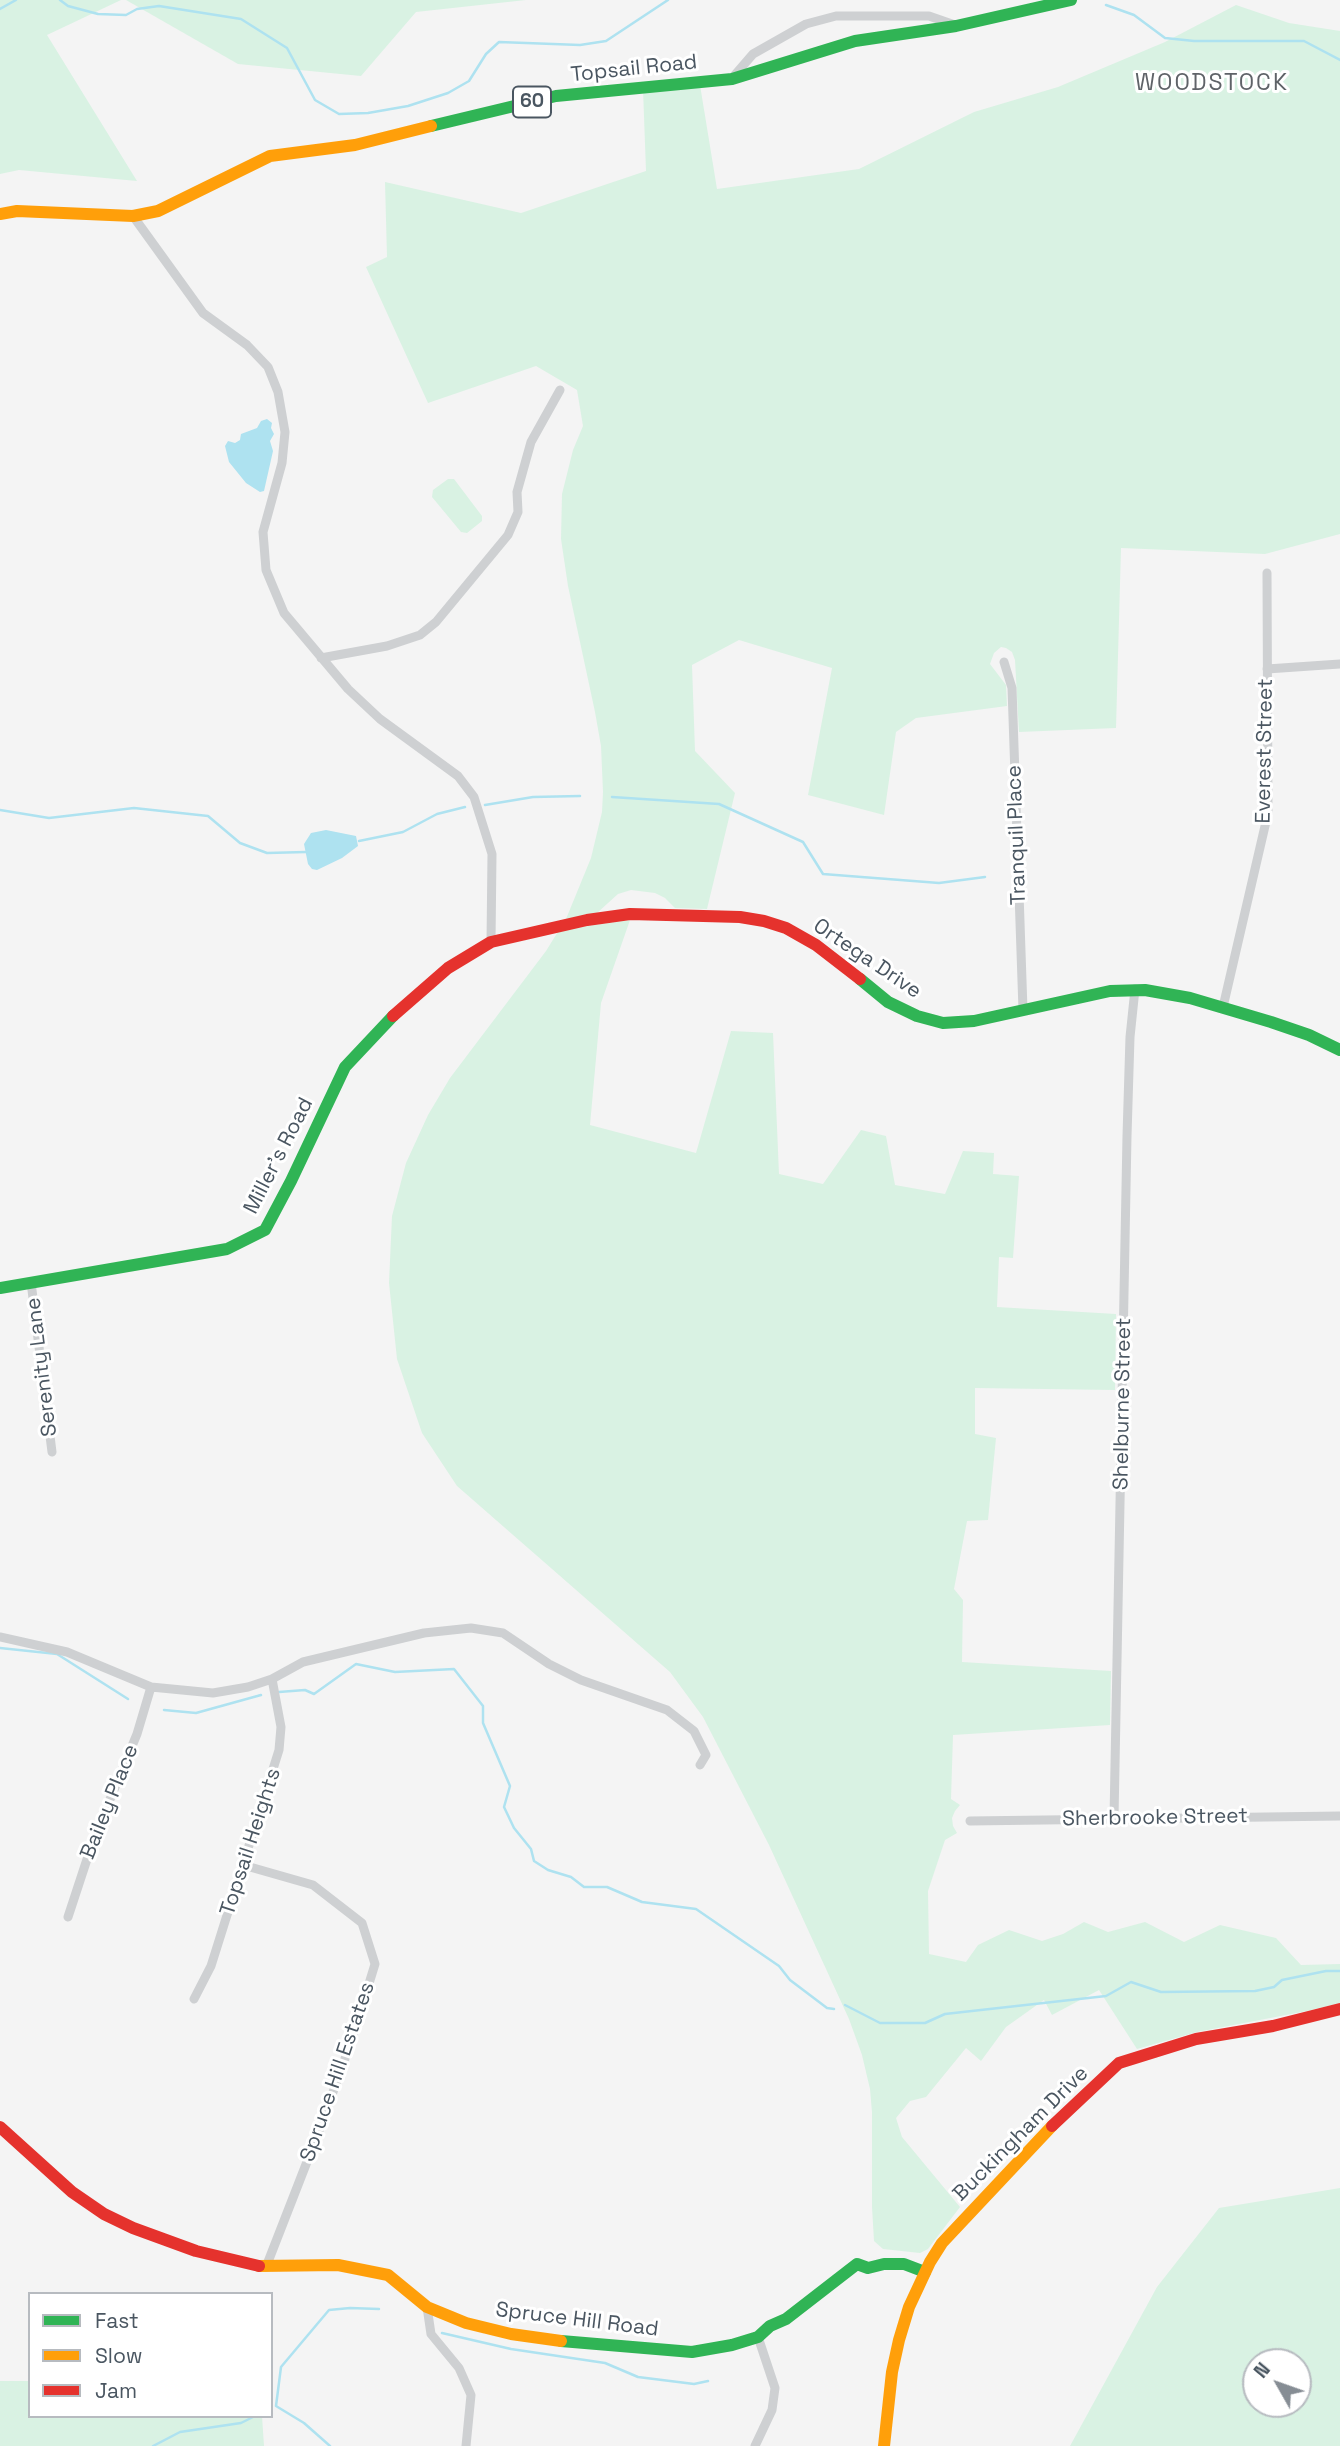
<!DOCTYPE html>
<style>
body{margin:0}
#map{position:relative;width:1340px;height:2446px;overflow:hidden;background:#f4f4f4;font-family:"Space Grotesk",sans-serif}
canvas{display:block}
.legend{position:absolute;left:28px;top:2292px;width:245px;height:126px;box-sizing:border-box;background:#fff;border:2px solid #b7bbc0;margin:0;padding:9px 12px;list-style:none;font-size:21px;color:#4a5661}
.legend li{display:flex;align-items:center;gap:14px;height:35px}
.legend b{width:35px;border:2px solid #b7bbc0}
.north{position:absolute;left:1242px;top:2348px;width:70px;height:70px;box-sizing:border-box;background:#fff;border:2px solid #b7bbc0;border-radius:50%;rotate:310deg;font-size:19px;font-weight:700;line-height:28px;text-align:center;color:#4a5661}
.north::after{content:'';display:block;margin:auto;width:24px;height:32px;background:#868d94;clip-path:polygon(50% 0,100% 100%,50% 72%,0 100%)}
</style>
<div id="map">
<canvas width="1340" height="2446"></canvas>
<ul class="legend">
<li><b style="height:9px;background:#30b455"></b>Fast</li>
<li><b style="height:9px;background:#ff9f0a"></b>Slow</li>
<li><b style="height:9px;background:#e5322d"></b>Jam</li>
</ul>
<div class="north">N</div>
</div>
<script>
const g = document.querySelector('canvas').getContext('2d');
g.lineJoin = 'round';
function fill(path, color) { g.fillStyle = color; g.fill(path, 'evenodd'); }
const poly = rows => new Path2D(rows.map(r => 'M' + r).join(''));
function trace(path, color, width, dash) { g.strokeStyle = color; g.lineWidth = width; g.lineCap = dash ? 'butt' : 'round'; g.setLineDash(dash || []); g.stroke(path); }
function label(font, color, halo, rows, align = 'center') {
  g.font = font + ' "Space Grotesk",sans-serif'; g.lineWidth = 6; g.setLineDash([]); g.textBaseline = 'middle'; g.strokeStyle = halo; g.fillStyle = color; for (const [text, x, y, turn = 0] of rows) {
    g.save(); g.translate(x, y); g.rotate((+turn || 0) * Math.PI / 180); g.textAlign = isNaN(turn) ? turn : align; if (halo) g.strokeText(text, 0, 0); g.fillText(text, 0, 0); g.restore();
  }
}
const green = poly([
 [0,0,121,0,47,35,137,181,19,170,0,174],
 [126,0,526,0,416,12,361,76,238,64],
 [1236,5,1289,23,1340,31,1340,534,1265,554,1121,548,1116,728,1019,732,1015,660,1012,652,1006,648,1001,647,994,653,990,664,1006,685,1007,706,916,718,896,732,884,815,808,795,832,668,739,640,692,665,695,751,735,793,707,909,675,908,665,898,655,893,631,890,618,894,597,913,566,919,591,858,602,812,603,792,601,746,595,712,568,586,561,539,562,494,573,450,583,426,577,390,536,366,428,403,366,267,387,257,385,182,521,213,646,171,643,89,700,85,717,189,859,169,974,112,1058,87,1165,42],
 [448,479,454,479,482,516,482,521,467,533,461,532,432,497,433,490],
 [630,920,601,1003,590,1125,696,1153,731,1031,773,1033,779,1174,823,1184,861,1130,886,1136,895,1185,945,1194,963,1151,994,1153,993,1174,1019,1176,1013,1258,999,1257,997,1307,1116,1314,1115,1390,975,1388,975,1434,996,1438,988,1520,967,1521,954,1589,963,1600,962,1662,1111,1671,1110,1725,953,1735,951,1799,960,1805,955,1811,952,1818,953,1826,957,1833,945,1840,928,1891,929,1954,966,1962,978,1945,1009,1930,1042,1941,1063,1934,1084,1922,1108,1932,1145,1922,1184,1942,1220,1925,1276,1938,1301,1965,1340,1964,1340,2003,1307,2011,1197,2032,1137,2049,1099,1990,1052,2015,1044,2000,1006,2027,981,2061,966,2048,926,2097,910,2101,896,2118,902,2137,960,2207,928,2249,920,2253,883,2249,874,2241,872,2207,872,2112,870,2089,862,2055,849,2019,769,1845,703,1717,670,1672,457,1486,422,1433,397,1359,389,1283,392,1216,406,1163,428,1115,450,1078,546,951,559,930],
 [1340,2188,1340,2446,1070,2446,1157,2287,1219,2208],
 [1256,2362,1298,2362,1298,2404,1256,2404],
 [0,2381,30,2381,30,2416,262,2416,264,2446,0,2446]
]);
const water = poly([
 [267,419,272,423,271,428,274,434,270,441,273,451,264,491,260,492,246,483,229,462,225,446,228,441,235,443,240,440,241,434,257,428,261,421],
 [326,830,356,836,358,846,342,858,317,870,312,869,308,864,304,844,311,833]
]);
const stream = poly([
 [60,0,68,6,98,14,126,15,137,9,159,6,241,19,287,48,315,100,339,114,368,113,408,106,448,93,469,81,486,54,499,42,580,45,606,41,668,0],
 [1106,5,1134,15,1165,38,1194,41,1304,41,1340,60],
 [0,9,16,0],
 [612,797,719,804,803,842,823,874,939,883,985,877],
 [485,805,533,797,580,796],
 [0,810,49,818,134,808,208,816,240,843,267,853,306,852],
 [359,841,403,832,437,814,465,807],
 [0,1648,57,1654,128,1699],
 [279,1692,305,1690,314,1694,356,1664,395,1672,454,1669,483,1706,483,1723,510,1786,504,1807,514,1828,531,1849,534,1861,548,1870,571,1877,584,1887,607,1887,642,1902,696,1909,779,1966,790,1980,827,2008,834,2009],
 [164,1710,196,1713,261,1695],
 [845,2005,880,2023,925,2023,945,2014,1106,1996,1131,1982,1161,1992,1255,1991,1274,1987,1282,1980,1326,1971,1340,1971],
 [442,2333,511,2349,605,2363,638,2377,694,2384,708,2381],
 [276,2406,281,2367,329,2310,350,2308,379,2309],
 [276,2406,304,2423,330,2446],
 [153,2446,180,2432,241,2423,255,2416]
]);
const street = poly([
 [734,76,753,54,806,24,836,16,929,16,952,24],
 [133,216,203,313,247,345,268,367,278,392,285,432,282,463,263,532,266,570,284,613,348,689,380,719,458,776,474,797,492,854,491,942],
 [321,658,387,646,420,635,436,622,508,535,518,512,517,492,531,442,560,390],
 [1004,662,1012,688,1023,1010],
 [1267,669,1340,664],
 [1223,1007,1268,813,1267,573],
 [31,1282,52,1452],
 [0,1637,67,1652,151,1687,213,1693,248,1687,272,1679,303,1662,424,1633,471,1628,503,1633,549,1664,581,1680,667,1710,694,1731,706,1755,700,1765],
 [1114,1818,1127,1136,1130,1037,1135,989],
 [970,1821,1340,1816],
 [243,1865,313,1885,362,1923,375,1964,352,2039,319,2131,266,2267],
 [68,1917,94,1838,137,1734,151,1687],
 [194,1999,211,1966,279,1750,281,1727,272,1679],
 [427,2307,431,2334,459,2368,471,2395,466,2446],
 [755,2446,772,2410,775,2388,758,2337]
]);
const fast = poly([
 [431,126,556,96,732,79,855,41,956,26,1071,0],
 [860,979,888,1002,917,1016,943,1023,974,1021,1110,991,1145,990,1190,998,1271,1022,1309,1035,1340,1050],
 [0,1288,227,1249,265,1230,291,1181,345,1067,393,1016],
 [561,2341,692,2352,732,2345,758,2337,770,2326,786,2319,857,2264,868,2268,884,2264,904,2264,925,2272]
]);
const slow = poly([
 [0,214,17,211,133,216,158,211,270,156,355,145,431,126],
 [259,2266,338,2265,388,2275,427,2307,466,2323,511,2334,561,2341],
 [884,2446,892,2372,899,2340,909,2307,930,2262,942,2243,1052,2126]
]);
const jam = poly([
 [393,1016,448,968,491,942,587,920,630,914,740,917,764,921,786,928,816,945,860,979],
 [1052,2126,1119,2063,1196,2039,1273,2026,1340,2009],
 [0,2127,72,2192,104,2214,133,2228,196,2251,259,2266]
]);
const shields = [
 [532,102,38]
];
const shieldNames = [
 ["60",532,102]
];
const streetNames = [
 ["Topsail Road",634,69,-6],
 ["Everest Street",1265,751,-89],
 ["Tranquil Place",1017,835,-92],
 ["Ortega Drive",867,959,34],
 ["Miller's Road",279,1156,-63],
 ["Serenity Lane",42,1367,-97],
 ["Shelburne Street",1123,1404,-89],
 ["Bailey Place",110,1802,-68],
 ["Sherbrooke Street",1155,1818,-1],
 ["Topsail Heights",251,1842,-72],
 ["Spruce Hill Estates",338,2072,-71],
 ["Buckingham Drive",1021,2134,-45],
 ["Spruce Hill Road",577,2320,7]
];
const neighbourhoodNames = [
 ["WOODSTOCK",1212,84]
];
fill(green, '#d9f2e3');
fill(water, '#aee2f0');
trace(stream, '#aee2f0', 2.5);
trace(street, '#ced0d2', 9);
trace(fast, '#30b455', 12);
trace(slow, '#ff9f0a', 12);
trace(jam, '#e5322d', 12);
for (const [x, y, w] of shields) { const box = new Path2D(); box.roundRect(x - w / 2, y - 15.5, w, 31, 5); g.fillStyle = '#fff'; g.fill(box); trace(box, '#4a5661', 2); }
label('bold 19px', '#4a5661', null, shieldNames);
label('21px', '#4a5661', '#fff', streetNames);
g.letterSpacing = '2px';
label('23px', '#5f6368', '#fff', neighbourhoodNames);
g.letterSpacing = '0px';
</script>
